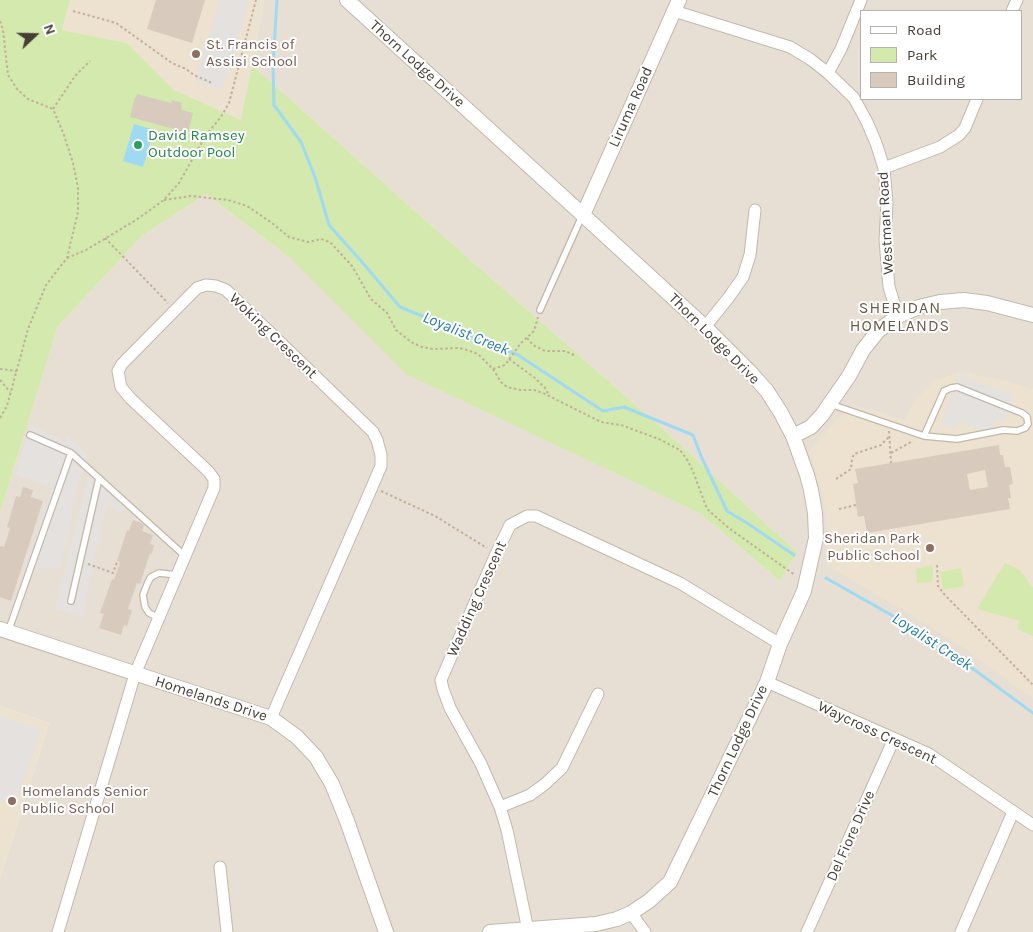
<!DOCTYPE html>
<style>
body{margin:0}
#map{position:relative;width:1033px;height:932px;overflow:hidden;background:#f3eee6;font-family:Karla,sans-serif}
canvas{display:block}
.legend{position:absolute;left:860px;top:10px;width:162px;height:90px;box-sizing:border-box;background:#fff;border:1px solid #b5b2ae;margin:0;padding:6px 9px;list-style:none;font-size:15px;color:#463e35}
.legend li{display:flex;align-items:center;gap:10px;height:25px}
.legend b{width:25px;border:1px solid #b5b2ae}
.north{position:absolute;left:10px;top:10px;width:50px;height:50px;-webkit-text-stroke:4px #fff;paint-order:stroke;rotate:69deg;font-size:14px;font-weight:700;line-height:20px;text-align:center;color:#463e35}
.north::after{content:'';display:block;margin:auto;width:18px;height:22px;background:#463e35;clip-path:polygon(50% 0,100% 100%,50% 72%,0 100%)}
</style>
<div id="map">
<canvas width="1033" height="932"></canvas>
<ul class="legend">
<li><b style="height:6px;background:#fff"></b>Road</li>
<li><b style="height:14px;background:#d4e9ad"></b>Park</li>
<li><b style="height:14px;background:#d8cbbe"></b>Building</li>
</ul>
<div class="north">N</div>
</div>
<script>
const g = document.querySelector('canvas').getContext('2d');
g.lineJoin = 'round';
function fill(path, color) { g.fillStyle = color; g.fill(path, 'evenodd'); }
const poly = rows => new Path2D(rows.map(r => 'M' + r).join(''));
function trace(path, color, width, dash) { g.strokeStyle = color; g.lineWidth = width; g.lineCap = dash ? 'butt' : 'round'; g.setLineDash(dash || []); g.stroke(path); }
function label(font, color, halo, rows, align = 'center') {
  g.font = font + ' Karla,sans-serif'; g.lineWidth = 4; g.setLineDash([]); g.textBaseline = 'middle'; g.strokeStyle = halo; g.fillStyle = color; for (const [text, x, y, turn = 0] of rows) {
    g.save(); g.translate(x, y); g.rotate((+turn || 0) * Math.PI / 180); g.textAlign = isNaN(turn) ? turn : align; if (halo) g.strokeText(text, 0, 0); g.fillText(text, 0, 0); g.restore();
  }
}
const residential = poly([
 [264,0,1033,0,1033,932,0,932,0,879,49,723,0,706,0,512,58,326,143,235,206,194,290,258,548,441,701,514,780,581,797,552,663,429,425,220,252,65],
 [862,11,1022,11,1022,99,862,99]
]);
const education = poly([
 [70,0,264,0,242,121,174,90,127,43,62,30],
 [962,372,1006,381,1033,389,1033,699,967,650,928,625,827,565,828,531,823,496,809,452,851,404,905,420,913,402,935,380],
 [0,706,49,723,0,879]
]);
const green = poly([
 [0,0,70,0,62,30,127,43,174,90,241,120,252,65,425,220,663,429,797,552,780,581,701,514,406,374,290,258,206,194,143,235,58,326,0,512],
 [1005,563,1020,570,1033,588,1033,636,1017,629,1020,621,977,609],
 [932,565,933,578,931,582,917,583,916,569],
 [961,568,964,586,943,590,940,572]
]);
const parking = poly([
 [220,0,249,0,222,90,195,82],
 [959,375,1014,395,1005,422,995,419,990,433,958,422,955,429,941,424],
 [31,424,65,442,67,436,87,454,71,510,73,517,60,568,26,567,52,488,15,474],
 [88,476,126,507,121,514,107,503,82,617,55,609],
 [0,715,41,729,15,805,0,800]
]);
const water = poly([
 [134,124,154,130,143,167,123,161]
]);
const stream = poly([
 [277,0,273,65,274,105,301,142,315,177,329,225,362,262,400,307,518,355,603,411,624,407,693,435,701,456,727,511,747,523,794,555],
 [826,578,930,637,1033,713]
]);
const building = poly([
 [156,0,205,0,192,43,147,29],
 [137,94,171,103,172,100,182,103,181,110,193,113,188,133,181,137,173,135,174,129,130,117,135,97,136,98],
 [999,445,1000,455,1003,455,1005,467,1010,467,1013,484,1009,485,1011,498,1008,498,1010,509,867,533,864,516,858,517,853,484,858,483,855,469],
 [985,470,988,487,970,490,967,474],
 [23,487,33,490,31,497,43,501,11,601,0,597,0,546,4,547,10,528,7,527,16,496,20,497],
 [133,520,141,523,144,525,142,531,153,535,150,544,154,545,152,554,150,553,140,584,137,583,128,609,132,610,127,626,124,625,121,635,99,628,104,614,100,613,112,579,114,580,120,562,117,561,127,530,129,531]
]);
const path = poly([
 [73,11,116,23,172,63,186,69,194,75,212,83],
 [0,21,3,30,8,75,17,89,28,99,53,109],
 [164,200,191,196,228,200,247,206,272,223,289,237,308,242,321,239,330,242,352,266,371,299,387,313,396,330,411,342,422,347,433,349,459,348,467,350,478,354,493,369,501,382,507,387,520,390,534,390,543,393,601,422,621,425,659,439,680,450,688,461,694,474,707,509,730,529,795,575],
 [105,238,168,303],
 [67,258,86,250,136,220,164,200,179,183,206,135,221,117,229,103,256,0],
 [527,338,533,345,545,351,565,351,574,355],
 [509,359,535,378,546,389,549,396],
 [0,369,17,371],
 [493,369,505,365,521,343,534,331,538,317],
 [0,380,10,392],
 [0,418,7,406,28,329,46,285,67,258,78,212,78,188,73,163,64,135,53,109,75,76,90,61],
 [889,431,891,463],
 [891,453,913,441],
 [836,479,851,469,852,459,854,454,881,445,889,437],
 [381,491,435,516,487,548],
 [839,509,856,505],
 [88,564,113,573,117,562],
 [937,565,938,586,943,593,1033,685]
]);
const service = poly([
 [540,310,582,216],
 [830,404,924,436,957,439,1003,430,1017,431,1025,428,1028,424,1027,417,1022,413,957,387,951,388,944,391,924,436],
 [30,435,71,453,185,556],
 [71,601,99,478],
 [159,618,149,613,145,607,143,595,148,582,151,577,159,573,177,575],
 [8,632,71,453]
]);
const minor = poly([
 [674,11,790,47,810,59,828,73,854,98,867,122,876,143,884,168,887,203,885,240,889,287,898,316],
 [1012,11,1017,0],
 [828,73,841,49,861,0],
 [884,168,940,147,959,135,965,128,977,99],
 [705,327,729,297,743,277,750,255,755,210],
 [767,682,929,754,1033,825],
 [500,807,530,795,545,784,562,768,598,694],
 [220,867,227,932],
 [631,913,645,932],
 [528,930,507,830,500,807,481,764,450,708,443,689,441,680,496,554,510,525,527,516,536,516,680,583,780,644],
 [58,932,135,674,214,488,214,479,208,471,130,398,121,387,118,371,122,364,197,288,206,285,216,286,226,290,373,432,377,440,381,455,381,466,372,487,271,718],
 [807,932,894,739],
 [961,932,1013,812]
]);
const tertiary = poly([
 [347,0,583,215,705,327,750,372,767,391,781,413,793,436,807,475,811,490,815,513,816,538,804,591,780,644,767,682,670,882,649,901,631,913,617,919,596,924,490,932],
 [583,215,679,0],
 [793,436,811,427,822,415,849,376,863,350,878,331,898,316,919,307,940,302,964,300,987,303,1033,315],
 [0,629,271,718,297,737,316,757,332,784,347,821,386,932]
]);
const markers = [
 [196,54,5,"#8d6e63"],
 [138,145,5,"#2e9e5b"],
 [930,548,5,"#8d6e63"],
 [12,801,5,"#8d6e63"]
];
const educationNames = [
 ["St. Francis of",206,45],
 ["Assisi School",206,62],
 ["Sheridan Park",920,539,"right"],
 ["Public School",920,556,"right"],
 ["Homelands Senior",22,792],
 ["Public School",22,809]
];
const streetNames = [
 ["Thorn Lodge Drive",417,64,42],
 ["Liruma Road",631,107,-66],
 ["Westman Road",886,223,-93],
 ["Woking Crescent",273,336,44],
 ["Thorn Lodge Drive",714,339,45],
 ["Wadding Crescent",477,599,-66],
 ["Homelands Drive",211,699,18],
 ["Waycross Crescent",877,733,25],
 ["Thorn Lodge Drive",738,741,-65],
 ["Del Fiore Drive",851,836,-66]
];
const leisureNames = [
 ["David Ramsey",148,136],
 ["Outdoor Pool",148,153]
];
const neighbourhoodNames = [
 ["SHERIDAN",900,308],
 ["HOMELANDS",900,326]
];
const waterNames = [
 ["Loyalist Creek",466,334,22],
 ["Loyalist Creek",932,642,33]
];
fill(residential, '#e8dfd4');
fill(education, '#ede2cf');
fill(green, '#d4e9ad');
fill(parking, '#e4e1de');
fill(water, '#a0d9f2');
trace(stream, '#a0d9f2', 3);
fill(building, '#d8cbbe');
trace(service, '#c2b8ab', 8);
trace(minor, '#c2b8ab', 13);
trace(tertiary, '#c2b8ab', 16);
trace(path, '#c1af99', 2, [2.5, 2.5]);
trace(service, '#fff', 5.5);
trace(minor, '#fff', 11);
trace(tertiary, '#fff', 14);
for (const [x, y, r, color] of markers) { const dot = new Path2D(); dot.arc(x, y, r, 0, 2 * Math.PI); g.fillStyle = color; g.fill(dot); trace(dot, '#fff', 2); }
label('15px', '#785e54', '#fff', educationNames, 'left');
label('15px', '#463e35', '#fff', streetNames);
label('15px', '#27864d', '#fff', leisureNames, 'left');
g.letterSpacing = '1px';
label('16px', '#6a5b4c', '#fff', neighbourhoodNames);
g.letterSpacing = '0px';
label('italic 16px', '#287da5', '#fff', waterNames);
</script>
